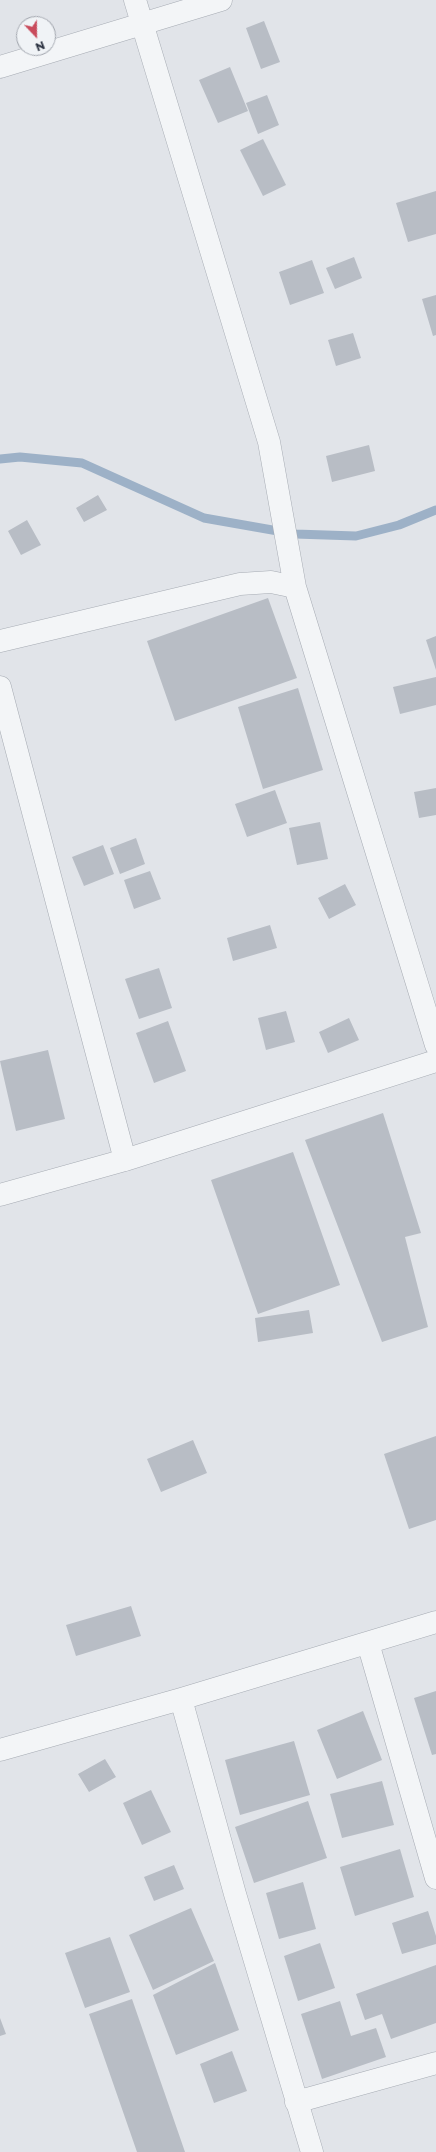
<!DOCTYPE html>
<style>
body{margin:0}
#map{position:relative;width:436px;height:2152px;overflow:hidden;background:#e1e4e9;font-family:Montserrat,sans-serif}
canvas{display:block}
.north{position:absolute;left:16px;top:16px;width:40px;height:40px;box-sizing:border-box;background:#f0f3f6;border:1px solid #a1a5ad;border-radius:50%;rotate:158deg;font-size:11px;font-weight:700;line-height:16px;text-align:center;color:#2a3140}
.north::after{content:'';display:block;margin:auto;width:14px;height:18px;background:#c94b5c;clip-path:polygon(50% 0,100% 100%,50% 72%,0 100%)}
</style>
<div id="map">
<canvas width="436" height="2152"></canvas>
<div class="north">N</div>
</div>
<script>
const g = document.querySelector('canvas').getContext('2d');
g.lineJoin = 'round';
const poly = rows => new Path2D(rows.map(r => 'M' + r).join(''));
function trace(path, color, width, dash) { g.strokeStyle = color; g.lineWidth = width; g.lineCap = dash ? 'butt' : 'round'; g.setLineDash(dash || []); g.stroke(path); }
function fill(path, color) { g.fillStyle = color; g.fill(path, 'evenodd'); }
const stream = poly([
 [0,459,20,457,82,463,204,518,295,534,356,536,399,525,436,510]
]);
const building = poly([
 [264,21,280,62,261,69,246,28],
 [230,67,248,111,218,123,199,80],
 [267,95,279,125,258,134,246,103],
 [263,139,286,185,263,196,240,150],
 [436,191,436,234,408,242,396,203],
 [354,257,362,278,335,289,326,268],
 [312,260,324,293,290,305,279,272],
 [436,295,436,335,433,336,422,299],
 [353,333,361,358,336,366,328,340],
 [369,445,375,471,332,482,326,456],
 [98,495,107,510,84,522,76,508],
 [27,520,41,545,21,555,8,531],
 [268,598,297,678,175,721,147,641],
 [436,636,436,670,426,640],
 [436,677,436,705,400,714,393,687],
 [298,688,323,770,263,789,238,707],
 [436,788,436,815,419,818,414,792],
 [275,790,287,823,247,837,235,804],
 [320,822,328,859,297,865,289,828],
 [136,838,145,864,120,874,110,848],
 [103,845,114,874,84,886,72,857],
 [150,871,161,899,134,909,124,880],
 [345,884,356,905,329,919,318,898],
 [270,925,277,948,233,961,227,938],
 [159,968,172,1008,139,1019,125,979],
 [286,1011,295,1042,266,1050,258,1018],
 [349,1018,359,1040,328,1053,319,1032],
 [168,1021,186,1071,154,1083,136,1033],
 [48,1050,65,1119,16,1131,0,1061],
 [383,1113,421,1233,405,1237,428,1327,382,1342,305,1140],
 [293,1152,340,1285,258,1314,211,1180],
 [309,1310,313,1333,258,1342,255,1318],
 [436,1436,436,1520,409,1529,384,1454],
 [193,1440,207,1473,161,1492,147,1459],
 [131,1606,141,1636,76,1656,66,1625],
 [436,1691,436,1754,432,1755,414,1698],
 [363,1711,382,1760,337,1779,317,1730],
 [294,1741,310,1795,240,1815,225,1760],
 [105,1759,116,1777,89,1792,78,1774],
 [382,1781,394,1825,342,1838,330,1794],
 [151,1790,171,1832,142,1845,123,1803],
 [308,1801,327,1858,254,1883,235,1827],
 [400,1849,414,1897,355,1916,340,1867],
 [174,1865,184,1889,154,1901,144,1877],
 [303,1882,316,1929,279,1939,266,1893],
 [191,1908,214,1961,153,1990,129,1935],
 [428,1911,436,1936,436,1944,402,1954,392,1923],
 [110,1937,130,1992,85,2008,65,1953],
 [320,1943,335,1988,298,2001,284,1956],
 [215,1963,239,2030,176,2055,153,1995],
 [436,1965,436,2023,391,2039,382,2014,365,2020,356,1994],
 [132,1999,185,2152,137,2152,89,2014],
 [340,2001,351,2036,376,2028,386,2057,322,2079,301,2014],
 [0,2018,6,2034,0,2036],
 [232,2051,247,2091,214,2103,200,2064]
]);
const minor = poly([
 [135,0,269,442,295,587,436,1045],
 [0,67,221,0],
 [0,641,240,584,271,582,295,587],
 [0,687,125,1160],
 [0,1195,125,1160,436,1061],
 [368,1643,436,1878],
 [181,1699,235,1894,312,2152],
 [0,1750,181,1699,436,1622],
 [296,2102,436,2063]
]);
trace(stream, '#9db1c7', 9);
fill(building, '#b8bdc5');
trace(minor, '#a6abb3', 23);
trace(minor, '#f3f5f7', 22);
</script>
